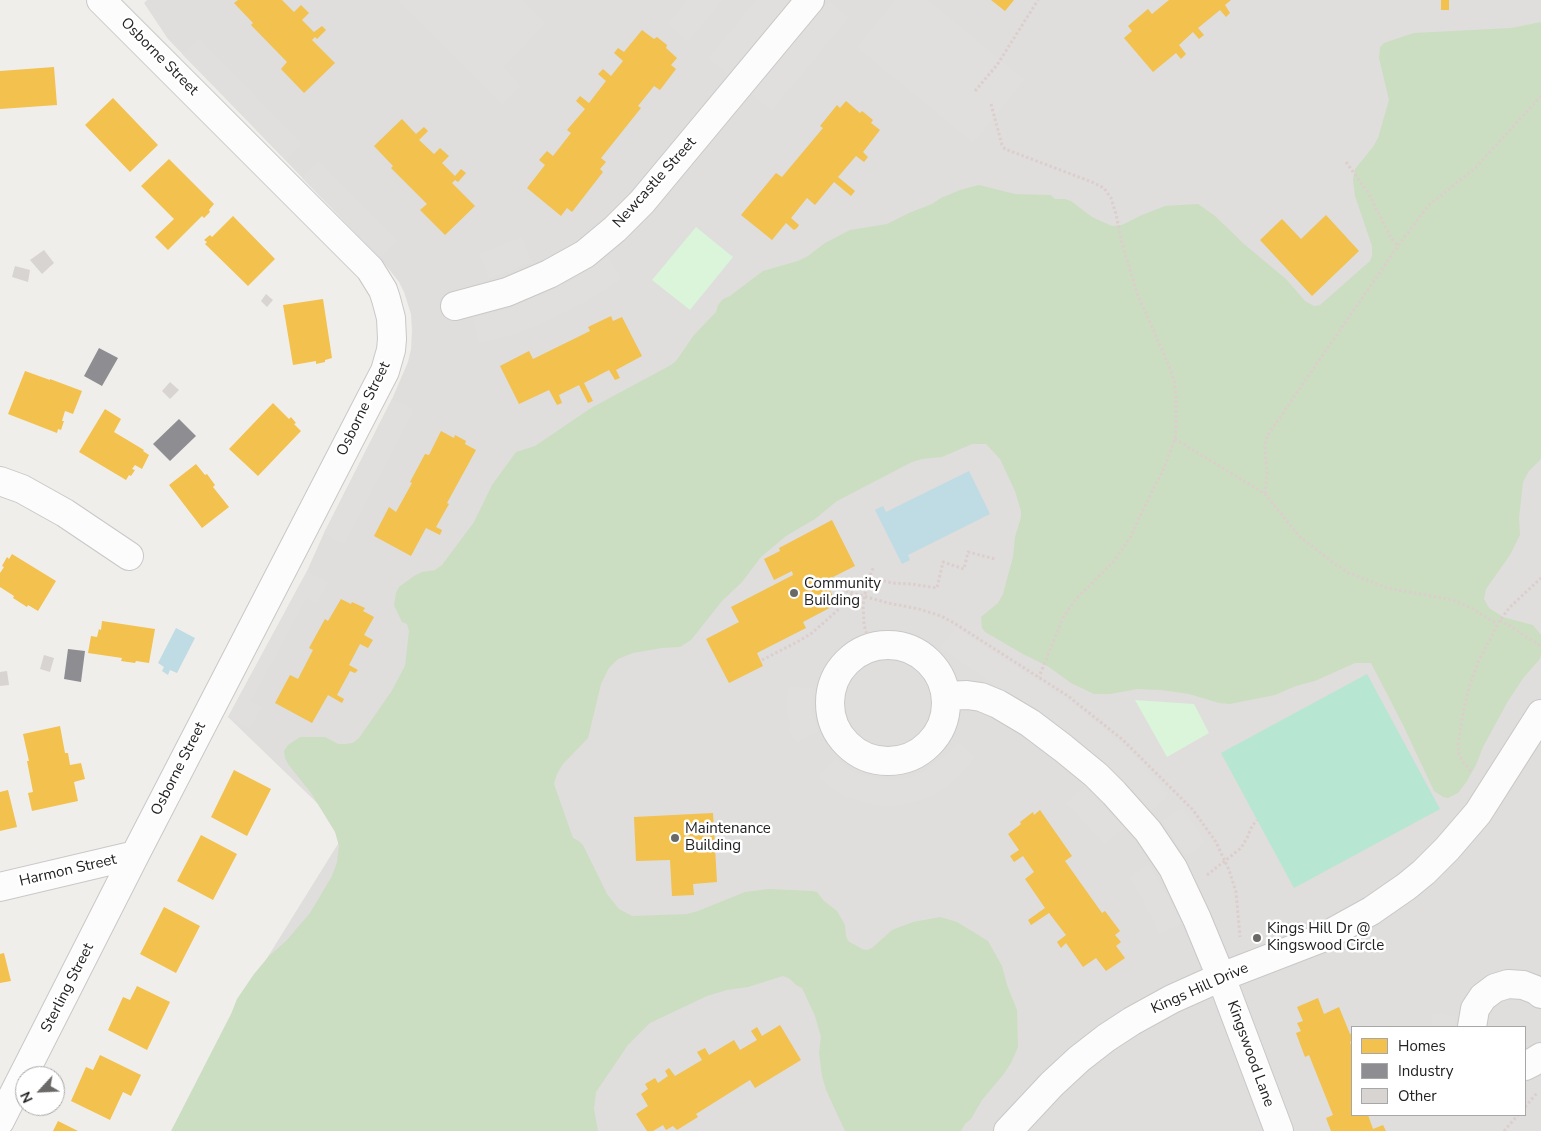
<!DOCTYPE html>
<style>
body{margin:0}
#map{position:relative;width:1541px;height:1131px;overflow:hidden;background:#f0eeeb;font-family:"Nunito Sans",sans-serif}
canvas{display:block}
.legend{position:absolute;left:1351px;top:1026px;width:175px;height:90px;box-sizing:border-box;background:#fff;border:1px solid #a7a7a7;margin:0;padding:6px 9px;list-style:none;font-size:15px;color:#222}
.legend li{display:flex;align-items:center;gap:10px;height:25px}
.legend b{width:25px;border:1px solid #a7a7a7}
.north{position:absolute;left:15px;top:1066px;width:50px;height:50px;box-sizing:border-box;background:#fff;border:1px solid #a7a7a7;border-radius:50%;rotate:245deg;font-size:14px;font-weight:700;line-height:20px;text-align:center;color:#222}
.north::after{content:'';display:block;margin:auto;width:18px;height:22px;background:#6a6968;clip-path:polygon(50% 0,100% 100%,50% 72%,0 100%)}
</style>
<div id="map">
<canvas width="1541" height="1131"></canvas>
<ul class="legend">
<li><b style="height:14px;background:#f2c14e"></b>Homes</li>
<li><b style="height:14px;background:#8d8d92"></b>Industry</li>
<li><b style="height:14px;background:#d7d4d2"></b>Other</li>
</ul>
<div class="north">N</div>
</div>
<script>
const g = document.querySelector('canvas').getContext('2d');
g.lineJoin = 'round';
function fill(path, color) { g.fillStyle = color; g.fill(path, 'evenodd'); }
const poly = rows => new Path2D(rows.map(r => 'M' + r).join(''));
function trace(path, color, width, dash) { g.strokeStyle = color; g.lineWidth = width; g.lineCap = dash ? 'butt' : 'round'; g.setLineDash(dash || []); g.stroke(path); }
function label(font, color, halo, rows, align = 'center') {
  g.font = font + ' "Nunito Sans",sans-serif'; g.lineWidth = 5; g.setLineDash([]); g.textBaseline = 'middle'; g.strokeStyle = halo; g.fillStyle = color; for (const [text, x, y, turn = 0] of rows) {
    g.save(); g.translate(x, y); g.rotate((+turn || 0) * Math.PI / 180); g.textAlign = isNaN(turn) ? turn : align; if (halo) g.strokeText(text, 0, 0); g.fillText(text, 0, 0); g.restore();
  }
}
const residential = poly([
 [147,0,1541,0,1541,1131,175,1131,236,1008,346,831,228,717,307,571,324,533,392,399,408,362,411,349,412,331,411,314,404,292,399,282,380,258,168,39,144,3],
 [1352,1027,1525,1027,1525,1115,1352,1115]
]);
const forest = poly([
 [1541,22,1541,459,1529,471,1523,482,1519,518,1520,535,1510,555,1486,589,1484,599,1489,608,1503,617,1533,625,1541,635,1541,655,1540,659,1524,677,1508,701,1483,747,1476,765,1467,781,1458,793,1448,798,1443,797,1434,791,1403,725,1371,663,1355,663,1315,681,1296,686,1275,695,1230,704,1219,703,1189,694,1161,690,1137,689,1110,694,1094,694,1071,683,1049,667,1023,654,985,632,982,628,981,617,998,603,1003,594,1013,557,1015,537,1021,517,1021,511,1015,491,1000,459,986,444,972,444,942,457,922,459,912,462,837,501,815,519,786,536,761,557,742,582,722,601,691,640,680,647,662,648,633,653,618,659,609,668,601,684,588,738,563,764,557,774,554,784,573,838,579,841,583,845,607,894,619,909,632,916,687,914,698,911,745,892,769,889,812,891,817,892,824,901,837,911,845,925,846,936,848,941,862,949,867,950,872,948,892,930,913,922,940,917,957,922,988,941,1002,966,1007,985,1017,1010,1018,1047,1011,1063,1003,1075,982,1100,971,1119,965,1124,961,1131,845,1131,826,1090,822,1076,819,1053,821,1037,815,1016,802,988,796,985,790,979,783,976,748,987,727,990,707,996,650,1023,628,1045,596,1092,594,1109,598,1131,171,1131,231,1014,237,999,254,974,269,956,286,941,310,913,332,876,337,862,339,846,335,832,311,793,288,764,285,758,284,751,288,745,300,737,325,737,338,744,345,744,353,743,359,738,391,692,405,666,409,631,407,624,402,622,394,605,396,593,399,587,414,576,422,572,435,570,442,565,474,522,492,485,516,452,535,446,591,408,671,365,676,361,694,335,716,312,718,305,723,299,730,296,763,271,798,261,808,256,825,243,850,230,887,224,909,213,932,204,941,198,960,190,979,185,1015,194,1051,195,1055,199,1065,199,1071,201,1092,217,1112,226,1122,225,1142,215,1165,206,1198,204,1215,216,1244,244,1286,279,1305,301,1314,306,1320,305,1370,261,1372,256,1372,246,1355,196,1353,179,1355,169,1359,164,1373,147,1378,138,1389,100,1379,58,1380,47,1384,43,1414,33,1511,28]
]);
const park = poly([
 [696,227,733,257,690,310,652,280],
 [1135,700,1194,704,1209,733,1167,757]
]);
const pitch = poly([
 [1367,674,1440,809,1294,888,1221,753]
]);
const parking = poly([
 [400,0,521,0,545,24,503,68,521,86,503,105,398,1],
 [687,0,723,0,688,42,667,24],
 [756,0,813,0,823,8,829,1,849,18,772,111,708,58],
 [895,0,929,0,1025,80,973,143,856,47],
 [199,38,303,144,286,160,182,54],
 [319,161,398,241,380,258,302,178],
 [522,237,532,262,489,279,479,254],
 [608,257,622,278,613,285,578,306,542,323,517,333,479,343,473,318,509,308,543,294,577,277],
 [392,399,414,410,345,544,324,533],
 [307,571,328,583,317,603,307,598,251,701,262,707,250,729,228,717],
 [955,627,1076,706,1094,720,1132,753,1170,795,1150,812,1114,772,1078,741,940,648],
 [788,686,813,689,812,710,818,732,795,743,790,730,787,712],
 [960,743,975,757,966,769,953,782,939,792,923,800,906,804,888,806,870,804,853,799,837,792,818,777,836,759,850,770,862,775,888,780,901,779,914,776,926,770],
 [1085,786,1125,828,1104,844,1066,803],
 [1183,807,1206,843,1186,856,1162,821],
 [1149,864,1169,898,1182,924,1159,933,1142,898,1128,877],
 [1432,1013,1455,1016,1455,1027,1431,1027]
]);
const water = poly([
 [969,471,990,514,908,555,910,560,902,564,875,510,883,506,886,512],
 [176,628,195,638,177,673,170,670,168,675,162,671,164,667,158,663]
]);
const homes = poly([
 [238,0,282,0,294,12,301,5,309,13,302,20,314,32,322,26,326,30,317,39,315,37,312,40,335,63,304,93,281,69,287,62,251,25,253,23,234,3],
 [991,0,1014,0,1005,11],
 [1169,0,1231,0,1225,5,1230,13,1226,17,1220,10,1198,28,1204,35,1199,39,1193,32,1179,45,1186,54,1181,59,1176,53,1153,72,1124,38,1132,31,1128,26,1148,9,1152,14],
 [1441,0,1449,0,1449,10,1441,10],
 [642,30,654,39,657,37,667,45,666,48,677,58,671,65,676,69,660,90,654,86,638,106,641,108,601,158,606,162,600,169,603,172,572,212,567,208,561,216,527,188,545,165,539,160,547,151,553,156,571,133,567,130,585,109,576,101,580,96,589,103,606,81,598,74,603,69,611,76,623,61,614,53,618,48,624,52],
 [54,67,57,105,0,109,0,71],
 [113,98,158,145,130,172,85,125],
 [846,101,860,113,862,111,873,120,871,123,880,130,863,152,868,157,864,162,856,156,838,177,855,191,851,196,834,182,815,205,807,198,791,218,799,225,797,228,794,230,786,223,772,240,741,215,776,173,782,177,823,128,820,126,837,105,840,108],
 [402,119,416,134,424,127,428,131,419,140,434,154,440,148,449,156,442,163,455,176,461,169,466,173,458,182,455,180,452,183,475,206,445,235,420,210,427,204,391,168,393,166,374,146],
 [169,159,214,204,209,210,210,212,204,218,202,216,168,250,155,237,174,219,141,186],
 [1326,215,1359,251,1312,296,1260,240,1282,219,1301,239],
 [233,216,275,259,248,286,205,244,207,242,204,240,210,235,212,237],
 [323,299,332,358,325,360,325,362,316,364,316,361,293,365,283,305],
 [611,316,613,321,622,317,642,356,616,370,620,378,615,380,609,370,584,383,593,401,588,403,579,385,559,395,562,403,557,405,549,390,519,404,500,366,529,351,533,359,590,331,588,327],
 [25,371,50,380,50,379,82,391,73,414,65,411,62,421,64,421,61,430,58,429,57,433,8,414],
 [273,403,289,419,291,417,296,423,294,424,301,431,258,476,229,449],
 [105,409,121,419,114,432,144,450,143,451,149,455,142,469,135,465,132,469,135,470,131,476,129,475,126,480,79,452],
 [441,431,454,438,455,435,466,441,465,444,476,450,447,503,449,504,436,527,442,530,440,535,426,528,411,556,374,536,389,507,396,512,412,483,410,482,425,454,429,455],
 [196,464,205,475,207,474,215,485,213,487,229,507,202,528,169,485],
 [832,520,855,566,825,581,837,604,803,622,806,628,757,653,763,666,729,683,706,639,739,622,731,607,793,575,792,571,774,580,764,559,780,551,779,548],
 [12,554,56,581,38,611,28,605,27,607,13,598,14,596,0,587,0,573,4,567,2,566,7,557,9,559],
 [341,599,351,604,352,602,365,608,363,611,374,617,364,635,373,640,368,648,360,644,349,665,358,670,355,673,350,671,337,695,344,699,342,703,328,695,312,723,275,703,290,675,298,679,313,650,309,648,325,619,328,621],
 [102,621,155,629,149,663,136,661,135,663,121,661,122,658,88,653,91,636,97,637,99,629,101,630],
 [60,726,65,753,68,753,70,765,81,763,85,779,74,782,78,801,32,811,28,793,33,792,27,761,29,761,23,734],
 [234,770,271,789,247,836,211,817],
 [8,790,17,827,0,831,0,792],
 [1040,810,1072,856,1065,861,1102,913,1105,911,1120,931,1115,935,1121,942,1116,946,1125,958,1106,971,1096,958,1083,967,1066,943,1061,948,1057,942,1066,935,1049,913,1031,925,1028,920,1045,908,1025,879,1034,872,1023,856,1014,862,1010,856,1019,850,1008,834,1021,824,1020,822,1033,812,1034,815],
 [713,813,717,882,693,884,694,895,672,896,670,860,636,861,634,817],
 [201,835,237,854,213,900,177,881],
 [164,907,200,926,176,973,140,954],
 [4,953,11,981,0,983,0,954],
 [137,986,170,1002,147,1050,108,1030,123,997,130,1000],
 [1318,998,1324,1014,1339,1007,1350,1034,1352,1033,1352,1041,1350,1042,1352,1048,1352,1115,1368,1115,1373,1129,1383,1125,1386,1131,1331,1131,1326,1118,1333,1115,1309,1055,1305,1057,1296,1033,1301,1031,1297,1023,1303,1021,1297,1007],
 [780,1025,801,1060,755,1088,750,1080,696,1114,698,1117,677,1130,673,1126,666,1130,663,1125,653,1131,647,1131,636,1114,648,1106,641,1094,648,1089,645,1084,655,1078,658,1083,668,1076,665,1071,669,1068,675,1076,702,1060,697,1052,705,1048,709,1055,734,1040,740,1050,757,1040,751,1031,757,1027,762,1036],
 [100,1055,141,1075,131,1096,123,1092,110,1120,71,1101,86,1067,93,1070],
 [58,1121,78,1131,53,1131]
]);
const industry = poly([
 [99,348,118,358,102,386,84,376],
 [179,419,196,436,170,461,153,444],
 [68,649,85,651,81,682,64,679]
]);
const building = poly([
 [44,250,54,263,42,274,30,260],
 [15,266,30,270,28,282,12,277],
 [266,294,273,300,267,307,261,301],
 [170,382,179,390,170,399,162,391],
 [44,655,54,658,50,672,40,669],
 [7,671,9,685,0,686,0,672]
]);
const path = poly([
 [975,91,997,65,1038,0],
 [991,104,1002,145,1005,149,1092,182,1104,188,1111,198,1116,214,1122,243,1137,293,1169,366,1174,380,1176,396,1176,422,1175,439,1164,468,1140,516,1131,536,1115,560,1077,598,1068,610,1063,618,1039,677],
 [1346,162,1369,194,1391,238,1398,246],
 [1175,439,1265,494,1300,537,1331,561,1349,573,1387,588,1453,600,1473,609,1497,624],
 [1265,494,1267,474,1265,447,1267,436,1398,246,1428,206,1475,168,1541,96],
 [869,577,892,583,911,584,937,588,943,562,964,569,968,552,995,559],
 [831,578,835,584,846,591,888,603,919,609,941,616,954,623,1068,696,1123,740,1193,810,1216,842,1229,870,1236,892,1240,937],
 [1500,620,1541,646],
 [871,648,864,625,863,605,867,583,874,566],
 [762,660,799,641,812,633,839,609,853,593],
 [1471,771,1463,762,1459,755,1458,745,1464,708,1469,688,1478,662,1500,620,1510,607,1541,578],
 [1207,875,1241,848,1247,838,1252,826,1257,820],
 [1525,1107,1537,1093],
 [1504,1131,1518,1115]
]);
const minor = poly([
 [455,306,507,292,549,274,585,254,615,229,642,202,810,0],
 [0,481,22,489,65,513,129,556],
 '830 703a58 58 0 1 1 116 0a58 58 0 1 1-116 0Z',
 [946,696,967,695,981,697,998,704,1030,723,1063,748,1096,775,1114,793,1148,831,1173,868,1197,919,1221,977,1279,1131],
 [0,887,135,855],
 [1472,1027,1475,1009,1483,997,1495,988,1508,984,1523,985,1536,990,1541,994],
 [1525,1066,1533,1062,1541,1057],
 [0,1121,135,855,385,371,391,350,392,339,391,318,386,299,383,290,370,269,101,0],
 [1008,1131,1052,1084,1079,1059,1106,1038,1132,1021,1172,999,1221,977,1322,938,1371,911,1407,886,1424,872,1447,849,1478,813,1541,714]
]);
const markers = [
 [794,593,5,"#6a6968"],
 [675,838,5,"#6a6968"],
 [1257,938,5,"#6a6968"]
];
const streetNames = [
 ["Osborne Street",159,57,45],
 ["Newcastle Street",655,183,-48],
 ["Osborne Street",364,409,-64],
 ["Osborne Street",179,769,-63],
 ["Harmon Street",68,871,-13],
 ["Sterling Street",68,988,-63],
 ["Kings Hill Drive",1200,989,-24],
 ["Kingswood Lane",1250,1054,70]
];
const poiNames = [
 ["Community",804,584],
 ["Building",804,601],
 ["Maintenance",685,829],
 ["Building",685,846],
 ["Kings Hill Dr @",1267,929],
 ["Kingswood Circle",1267,946]
];
fill(residential, '#dfdedc');
fill(forest, '#cbdec1');
fill(park, '#daf5da');
fill(pitch, '#b7e6d2');
fill(parking, '#e0dfde');
fill(water, '#bfdbe3');
fill(homes, '#f2c14e');
fill(industry, '#8d8d92');
fill(building, '#d7d4d2');
trace(minor, '#c9c8c7', 30);
trace(path, '#dccecd', 3, [2.5, 2.5]);
trace(minor, '#fdfcfc', 28);
for (const [x, y, r, color] of markers) { const dot = new Path2D(); dot.arc(x, y, r, 0, 2 * Math.PI); g.fillStyle = color; g.fill(dot); trace(dot, '#fff', 2); }
label('15px', '#222', '#fff', streetNames);
label('15px', '#222', '#fff', poiNames, 'left');
</script>
